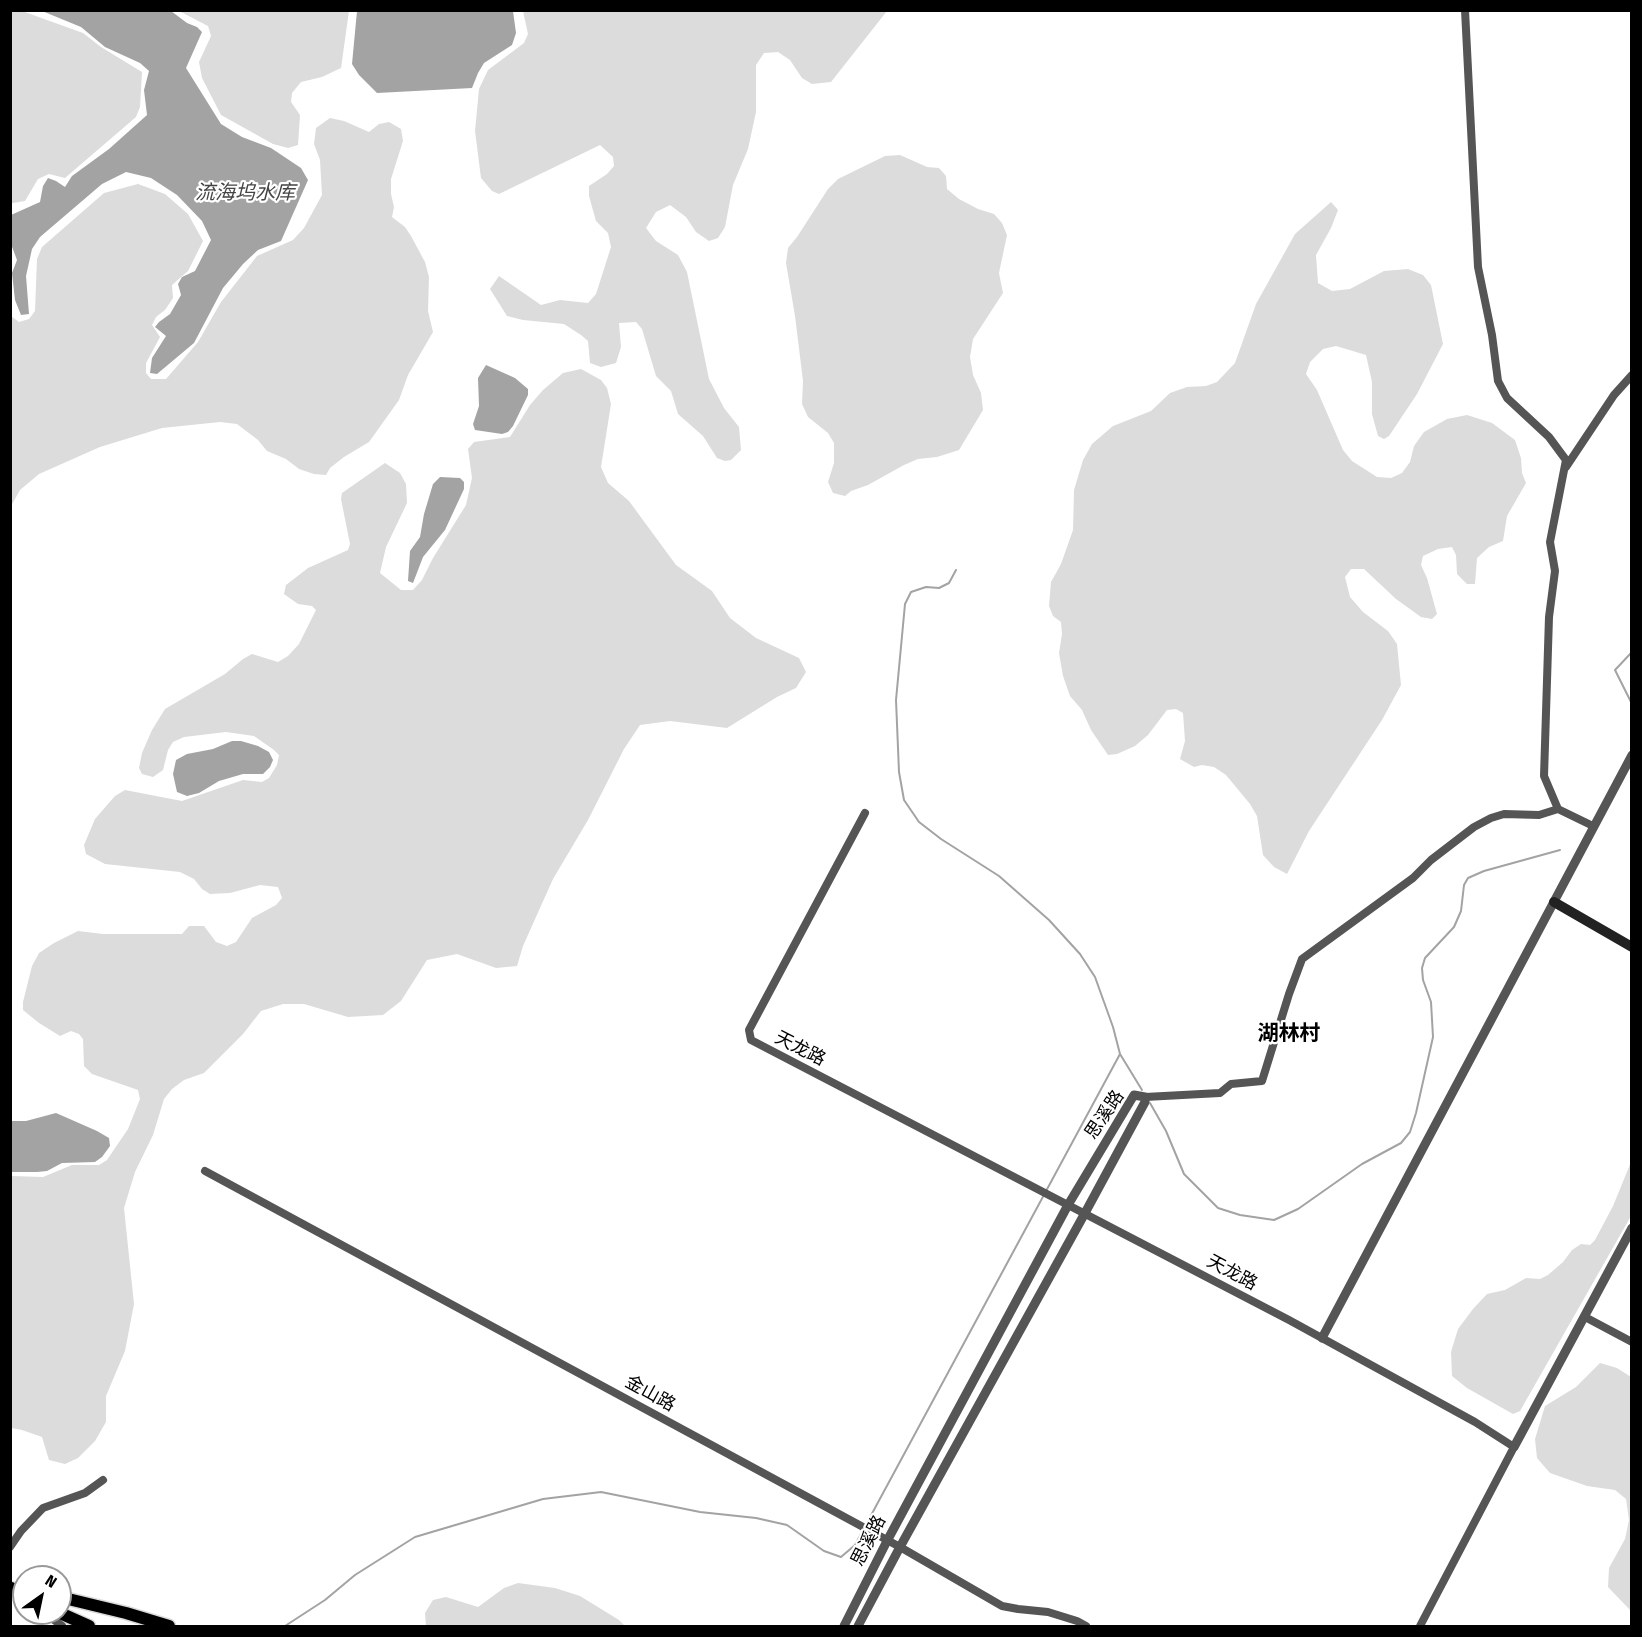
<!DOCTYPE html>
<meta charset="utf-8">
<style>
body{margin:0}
#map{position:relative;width:1642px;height:1637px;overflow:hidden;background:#fff;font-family:"Fira Sans Condensed",sans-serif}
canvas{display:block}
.frame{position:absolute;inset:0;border:12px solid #000;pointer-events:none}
.north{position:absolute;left:12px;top:1565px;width:60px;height:60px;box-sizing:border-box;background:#fff;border:2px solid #999;border-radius:50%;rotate:33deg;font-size:16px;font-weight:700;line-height:24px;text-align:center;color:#000}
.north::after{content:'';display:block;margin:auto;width:21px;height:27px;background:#000;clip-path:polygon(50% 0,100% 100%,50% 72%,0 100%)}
</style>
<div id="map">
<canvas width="1642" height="1637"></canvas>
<div class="frame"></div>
<div class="north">N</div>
</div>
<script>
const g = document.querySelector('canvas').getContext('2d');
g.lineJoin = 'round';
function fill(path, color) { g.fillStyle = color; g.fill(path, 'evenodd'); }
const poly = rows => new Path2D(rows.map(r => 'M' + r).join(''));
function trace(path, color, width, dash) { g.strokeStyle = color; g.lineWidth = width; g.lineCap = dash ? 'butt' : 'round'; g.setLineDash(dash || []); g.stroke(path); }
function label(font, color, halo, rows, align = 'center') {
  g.font = font + ' "Fira Sans Condensed","Noto Sans SC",sans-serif'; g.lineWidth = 4.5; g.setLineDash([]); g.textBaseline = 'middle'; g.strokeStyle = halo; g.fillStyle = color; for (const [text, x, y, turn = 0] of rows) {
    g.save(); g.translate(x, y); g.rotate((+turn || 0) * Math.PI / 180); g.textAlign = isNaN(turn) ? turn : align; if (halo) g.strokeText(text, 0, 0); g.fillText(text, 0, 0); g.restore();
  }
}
const green = poly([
 [10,11,22,11,83,33,101,47,142,72,140,107,136,117,65,178,49,174,38,179,25,201,13,203,10,202],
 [179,11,349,11,341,68,322,77,301,82,292,93,291,102,300,115,298,145,288,148,273,144,221,115,202,78,199,62,211,36,208,26],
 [523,11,887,11,831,82,812,84,802,78,790,60,778,52,764,53,756,65,756,112,748,149,733,185,725,227,718,238,709,241,696,232,686,217,670,205,656,212,646,228,656,241,678,255,687,272,709,379,724,408,739,427,741,450,731,460,725,461,717,458,703,436,678,414,671,391,656,376,642,329,636,322,619,323,621,347,616,363,601,367,590,363,588,341,581,335,564,324,523,320,507,316,490,289,499,276,541,305,560,300,588,303,596,294,611,247,608,233,596,221,589,196,589,186,607,174,614,166,613,157,600,145,499,194,492,191,481,178,475,131,479,89,488,70,524,43,528,34],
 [330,118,344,121,369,132,379,124,389,122,401,129,403,141,391,179,391,194,394,207,392,217,405,227,411,236,425,262,429,277,428,311,433,332,408,375,399,400,369,442,344,457,330,468,326,475,314,474,299,469,286,459,267,451,258,440,237,424,220,422,162,428,100,447,39,474,20,490,11,506,11,316,19,322,29,319,35,311,37,259,42,247,104,193,138,184,165,194,188,214,203,241,188,271,172,285,173,298,165,310,156,317,152,325,160,337,146,363,146,373,151,379,166,379,198,342,221,302,257,256,293,240,304,228,322,195,320,160,314,144,316,128],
 [900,155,927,167,939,168,946,176,947,189,959,199,978,209,994,214,1002,223,1007,235,999,273,1003,293,973,339,970,357,973,375,981,393,983,410,959,450,937,457,918,459,904,465,868,485,851,491,845,496,833,493,828,482,834,463,834,443,828,433,808,417,802,404,803,381,795,316,786,263,788,248,797,237,828,189,838,179,885,156],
 [1331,202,1338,210,1331,228,1316,255,1318,283,1332,291,1350,289,1384,271,1408,269,1423,275,1431,285,1443,344,1417,394,1389,436,1384,439,1378,436,1372,414,1372,382,1366,355,1336,346,1323,349,1310,362,1306,374,1317,390,1343,450,1352,461,1377,477,1391,478,1402,473,1410,462,1414,446,1424,432,1447,419,1467,415,1492,423,1515,440,1521,458,1522,473,1526,483,1507,516,1503,541,1489,547,1477,558,1475,584,1467,584,1457,574,1456,555,1452,547,1438,549,1423,556,1421,565,1427,578,1437,614,1432,619,1421,617,1396,599,1364,569,1351,569,1345,577,1350,597,1363,612,1388,631,1397,644,1401,685,1382,720,1309,831,1287,874,1274,867,1263,855,1257,816,1250,804,1226,775,1214,767,1202,765,1194,767,1180,759,1185,741,1183,713,1176,709,1167,710,1148,735,1135,746,1117,754,1108,755,1091,730,1082,710,1070,696,1063,676,1059,653,1062,634,1061,622,1053,616,1049,606,1051,582,1061,564,1073,530,1074,490,1083,460,1092,444,1113,426,1151,411,1170,393,1187,387,1206,386,1217,382,1235,363,1256,304,1295,234],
 [581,369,601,380,607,388,611,404,601,467,608,483,629,501,676,565,712,591,730,618,756,638,799,658,806,672,796,688,777,697,727,728,670,721,640,725,624,749,588,820,553,879,523,946,517,966,496,968,457,954,427,960,401,1001,383,1015,348,1017,304,1004,283,1004,261,1011,243,1034,204,1073,184,1080,172,1089,164,1099,153,1135,135,1172,124,1208,134,1304,125,1351,106,1396,106,1422,95,1441,78,1458,65,1464,49,1460,42,1437,22,1430,11,1428,11,1176,43,1177,72,1165,99,1165,107,1160,128,1129,140,1099,138,1090,92,1074,84,1066,83,1039,79,1034,71,1031,60,1036,39,1023,23,1010,23,1002,32,966,39,953,54,943,78,931,103,934,182,934,189,926,204,926,216,942,227,946,236,942,252,918,276,905,282,898,278,887,260,885,230,893,210,894,202,889,194,879,180,872,105,864,86,854,84,845,95,819,115,796,125,790,182,801,243,780,262,782,269,778,277,765,279,755,274,750,254,736,226,732,184,737,173,742,168,750,163,770,153,777,142,774,139,768,142,753,152,730,165,709,225,674,243,659,252,654,278,662,288,656,299,644,316,610,312,606,298,604,284,594,286,585,308,568,348,550,350,544,341,499,342,493,385,463,400,473,406,484,407,503,386,547,380,573,401,590,413,590,422,580,433,558,466,505,472,478,468,449,474,442,510,437,530,405,543,390,563,373],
 [1631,1162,1631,1216,1520,1411,1513,1414,1467,1388,1452,1376,1451,1352,1458,1329,1473,1309,1487,1294,1505,1290,1526,1278,1540,1279,1548,1275,1563,1262,1572,1250,1581,1244,1590,1245,1595,1240,1613,1206],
 [1600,1363,1617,1368,1631,1377,1631,1611,1608,1587,1609,1568,1625,1539,1629,1520,1626,1499,1615,1490,1587,1486,1550,1473,1537,1458,1535,1439,1545,1406,1576,1387],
 [518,1583,555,1588,580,1596,619,1620,625,1626,426,1626,425,1613,433,1600,446,1597,478,1607,504,1588]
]);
const water = poly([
 [42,11,171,11,187,23,197,27,202,32,186,68,221,124,242,137,271,148,301,168,308,180,281,241,258,250,243,264,223,288,194,343,157,374,150,373,152,358,166,336,155,327,159,322,170,314,181,295,178,284,182,277,195,271,211,240,202,221,177,195,151,178,126,172,102,184,40,237,32,249,26,276,29,314,21,315,15,300,12,273,17,260,11,244,11,215,40,202,43,186,48,178,56,181,65,187,72,176,109,149,147,115,144,90,149,71,140,63,105,47,81,27],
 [357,11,513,11,516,33,512,45,484,63,478,73,472,88,377,93,359,75,352,64],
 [486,365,515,378,528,389,528,395,513,426,508,432,502,434,475,430,473,424,479,406,478,378],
 [440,477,460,478,464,482,464,489,445,530,423,557,413,583,408,581,410,551,420,537,424,514,433,484],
 [232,741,241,741,258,746,269,752,273,760,270,767,263,774,243,774,219,781,199,793,187,796,177,792,173,774,176,760,187,754,213,749],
 [56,1113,97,1131,109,1138,110,1146,102,1157,95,1162,62,1163,47,1171,37,1172,11,1172,11,1121,26,1121]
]);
const stream = poly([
 [956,570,949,583,939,588,926,587,911,592,905,604,896,700,899,772,904,800,919,822,941,839,999,876,1049,920,1080,954,1095,977,1113,1027,1120,1054,1142,1090],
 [1632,652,1615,670,1632,704],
 [1150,1103,1166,1131,1184,1174,1218,1208,1240,1215,1274,1220,1298,1209,1362,1164,1401,1143,1410,1132,1416,1113,1433,1037,1431,1002,1423,980,1422,968,1425,958,1454,927,1461,911,1464,885,1468,878,1484,871,1560,850],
 [285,1626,325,1600,355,1575,415,1537,543,1499,601,1492,700,1512,756,1518,787,1525,824,1551,841,1557,855,1545,1120,1054]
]);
const minor = poly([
 [1465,10,1478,267,1492,335,1498,381,1507,398,1549,437,1566,460,1550,542,1555,571,1549,617,1544,776,1558,809],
 [1566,467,1614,395,1632,375],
 [865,813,749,1030,751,1040,1289,1320,1475,1422,1514,1447,1420,1626],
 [1145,1097,1220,1093,1231,1084,1262,1081,1289,994,1302,959,1413,878,1431,860,1474,827,1491,818,1504,814,1539,815,1558,809,1593,826],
 [205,1171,900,1547,1002,1606,1018,1609,1048,1612,1077,1621,1086,1626],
 [1585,1317,1632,1342],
 [10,1547,21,1531,43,1508,85,1493,103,1480],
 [45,1613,62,1626]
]);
const tertiary = poly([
 [1322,1338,1632,755],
 [1514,1447,1632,1228],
 [844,1626,887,1541,1068,1205,1134,1095,1145,1097,1145,1102,1085,1213,900,1547,858,1626]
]);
const secondary = poly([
 [1554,902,1632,947]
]);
const primary = poly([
 [10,1588,24,1595],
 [60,1597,126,1613,169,1626],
 [60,1613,89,1626]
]);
const motorway = poly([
 [10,1589,11,1589]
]);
const streetNames = [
 ["天龙路",800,1049,27],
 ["思溪路",1105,1115,-56],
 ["天龙路",1232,1273,28],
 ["金山路",650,1394,29],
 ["思溪路",869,1541,-63]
];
const waterNames = [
 ["流海坞水库",245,193]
];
const quarterNames = [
 ["湖林村",1289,1034]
];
fill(green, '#dcdcdc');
fill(water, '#a3a3a3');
trace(stream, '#a3a3a3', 2);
trace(primary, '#dbdbdb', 15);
trace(motorway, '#dbdbdb', 16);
trace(minor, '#555', 8);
trace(tertiary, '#555', 9);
trace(secondary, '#222', 10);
trace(primary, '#000', 12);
trace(motorway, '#000', 14);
label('18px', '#000', '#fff', streetNames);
label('italic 20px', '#444', '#fff', waterNames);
label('bold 21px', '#000', '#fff', quarterNames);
</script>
